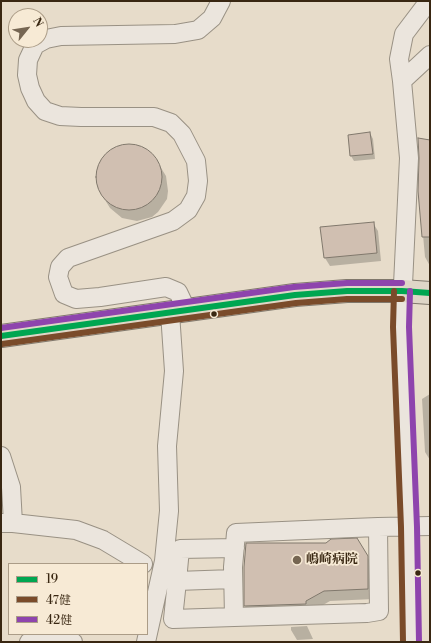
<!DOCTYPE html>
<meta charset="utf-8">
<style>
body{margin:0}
#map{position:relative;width:431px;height:643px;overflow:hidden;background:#e7dcca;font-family:"Libre Bodoni","Noto Serif JP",serif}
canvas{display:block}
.frame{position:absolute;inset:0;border:2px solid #392712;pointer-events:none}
.legend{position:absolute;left:8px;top:563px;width:140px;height:72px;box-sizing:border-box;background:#f7ead5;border:1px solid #ab9c87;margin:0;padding:5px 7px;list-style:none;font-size:12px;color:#392712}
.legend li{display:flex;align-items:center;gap:8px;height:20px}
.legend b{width:20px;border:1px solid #ab9c87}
.north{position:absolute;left:8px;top:8px;width:40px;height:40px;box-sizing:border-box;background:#f7ead5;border:1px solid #ab9c87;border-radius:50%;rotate:60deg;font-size:11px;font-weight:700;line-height:16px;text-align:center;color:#392712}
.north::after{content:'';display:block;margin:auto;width:14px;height:18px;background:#766652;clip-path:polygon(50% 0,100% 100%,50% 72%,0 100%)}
</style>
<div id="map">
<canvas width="431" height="643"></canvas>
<div class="frame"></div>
<ul class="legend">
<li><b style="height:5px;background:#00a651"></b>19</li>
<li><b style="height:5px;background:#7a4b2a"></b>47健</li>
<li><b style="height:5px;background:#8e44ad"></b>42健</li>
</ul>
<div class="north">N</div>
</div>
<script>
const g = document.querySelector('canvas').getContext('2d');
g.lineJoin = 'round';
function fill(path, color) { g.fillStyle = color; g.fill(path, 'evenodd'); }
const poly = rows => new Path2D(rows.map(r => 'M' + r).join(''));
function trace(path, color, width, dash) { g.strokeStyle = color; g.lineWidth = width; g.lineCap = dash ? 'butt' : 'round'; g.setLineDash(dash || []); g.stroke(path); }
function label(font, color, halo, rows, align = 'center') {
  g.font = font + ' "Libre Bodoni","Noto Serif JP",serif'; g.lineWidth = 3.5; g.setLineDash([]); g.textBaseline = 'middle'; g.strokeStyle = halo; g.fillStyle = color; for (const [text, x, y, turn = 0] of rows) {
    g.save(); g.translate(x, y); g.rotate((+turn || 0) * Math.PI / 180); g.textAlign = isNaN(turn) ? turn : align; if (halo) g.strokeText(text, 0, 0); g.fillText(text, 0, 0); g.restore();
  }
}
const shadow = poly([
 [370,133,373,139,375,159,354,161,351,156],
 [430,141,430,266,425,257,419,191],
 [136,145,143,148,155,158,166,176,168,191,167,199,158,212,152,217,137,221,122,218,110,208,99,190,97,174,98,167,107,153,120,146],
 [373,223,378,231,381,261,330,266,325,258,321,228],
 [430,394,430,460,425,452,422,399],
 [367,556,373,567,374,599,330,601,311,612,251,616,245,606],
 [307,626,313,639,297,640,291,630,291,627]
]);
const building = poly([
 [370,132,373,154,350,156,348,135,370,132],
 [418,138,430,140,430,237,422,237,418,191,419,158,418,138],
 '96 177a33 33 0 1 1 66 0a33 33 0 1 1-66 0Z',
 [374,222,377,253,324,258,320,227,374,222],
 [357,538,368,556,368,589,324,591,306,601,306,604,244,606,244,567,246,543,326,543,331,539,357,538]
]);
const minor = poly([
 [402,81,430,55],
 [187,311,178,292,166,287,100,297,76,299,64,294,58,277,60,267,68,258,173,221,188,210,196,196,198,181,196,161,182,134,171,123,154,117,81,117,60,116,45,111,36,101,30,88,27,75,28,60,35,45,46,39,61,36,175,34,198,30,212,18,221,1],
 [1,456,11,487,13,523],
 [1,523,13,523,76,530,103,540,143,564],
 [378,527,379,611,367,613,234,617,233,567,236,533,352,528,378,527,430,526],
 [233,579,177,581,173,619,234,617],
 [177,581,180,549,235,548],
 [29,642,33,640,57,639,73,642],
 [146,642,164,561,169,511,167,446,174,371,170,313],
 [411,642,409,527,401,327,409,158,402,81,399,59,404,34,429,1]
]);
const highway = poly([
 [1,336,295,295,347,291,402,291,430,293]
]);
const bus1 = poly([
 [1,336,295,295,347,291,402,291,430,293]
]);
const bus2 = poly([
 [394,291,393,327,401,527,403,642],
 [2,344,296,303,347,299,402,299]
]);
const bus3 = poly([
 [410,291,409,327,417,527,419,642],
 [1,328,294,287,347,283,402,283]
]);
const markers = [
 [214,314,3.5,"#392712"],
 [297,560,5,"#766652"],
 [418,573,3.5,"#392712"]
];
const poiNames = [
 ["嶋崎病院",306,560]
];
fill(shadow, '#0003');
fill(building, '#d0bfb1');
trace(building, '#80786c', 1);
trace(minor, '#999184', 20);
trace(highway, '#80786c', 24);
trace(minor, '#ebe5dd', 18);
trace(highway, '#dfd6c7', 22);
trace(bus1, '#00a651', 6);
trace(bus2, '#7a4b2a', 6);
trace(bus3, '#8e44ad', 6);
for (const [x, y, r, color] of markers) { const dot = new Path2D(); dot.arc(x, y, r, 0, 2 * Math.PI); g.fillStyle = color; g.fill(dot); trace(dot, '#f7ead5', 1.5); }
label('bold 13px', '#392712', '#f7ead5', poiNames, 'left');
</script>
